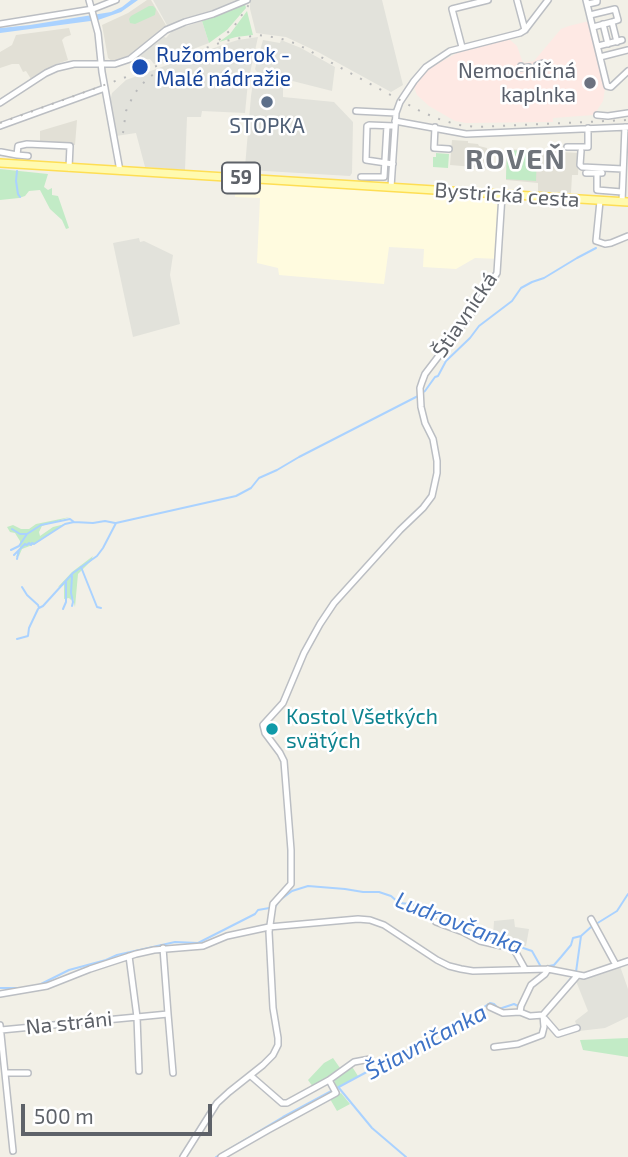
<!DOCTYPE html>
<meta charset="utf-8">
<style>
body{margin:0}
#map{position:relative;width:628px;height:1157px;overflow:hidden;background:#f2f0e7;font-family:"Exo 2",sans-serif}
canvas{display:block}
.scale{position:absolute;left:21px;top:1104px;width:191px;height:32px;box-sizing:border-box;border:4px solid #5e6269;border-top:0;padding-left:9px;font-size:21px;line-height:24px;white-space:nowrap;color:#5e6269;-webkit-text-stroke:5px #fff;paint-order:stroke}
</style>
<div id="map">
<canvas width="628" height="1157"></canvas>
<div class="scale">500 m</div>
</div>
<script>
const g = document.querySelector('canvas').getContext('2d');
g.lineJoin = 'round';
function fill(path, color) { g.fillStyle = color; g.fill(path, 'evenodd'); }
const poly = rows => new Path2D(rows.map(r => 'M' + r).join(''));
function trace(path, color, width, dash) { g.strokeStyle = color; g.lineWidth = width; g.lineCap = dash ? 'butt' : 'round'; g.setLineDash(dash || []); g.stroke(path); }
function label(font, color, halo, rows, align = 'center') {
  g.font = font + ' "Exo 2",sans-serif'; g.lineWidth = 5; g.setLineDash([]); g.textBaseline = 'middle'; g.strokeStyle = halo; g.fillStyle = color; for (const [text, x, y, turn = 0] of rows) {
    g.save(); g.translate(x, y); g.rotate((+turn || 0) * Math.PI / 180); g.textAlign = isNaN(turn) ? turn : align; if (halo) g.strokeText(text, 0, 0); g.fillText(text, 0, 0); g.restore();
  }
}
const commercial = poly([
 [236,183,398,190,503,191,501,259,475,258,456,269,423,267,424,249,389,247,384,284,279,275,278,268,257,263,260,198,235,197]
]);
const industrial = poly([
 [153,0,243,0,212,13,179,21,168,27],
 [250,0,382,0,403,85,391,92,318,52,286,37,256,33,250,9],
 [202,21,209,43,154,64,150,59,143,59,140,54,163,36,166,38,172,31],
 [258,37,248,82,245,113,202,111,201,117,187,117,185,170,145,167,136,133,116,136,110,102,112,93,126,80,225,44,238,40],
 [263,40,280,43,281,40,301,48,335,67,332,91,257,72,255,69],
 [254,76,283,81,283,97,334,102,353,122,352,173,350,176,248,170,245,167,251,96],
 [139,238,140,242,144,241,173,255,170,275,180,324,133,337,113,243],
 [514,919,515,927,529,929,526,946,493,937,494,921],
 [620,966,628,989,628,1017,605,1028,579,1031,575,1021,588,1011,576,981]
]);
const education = poly([
 [147,0,151,0,167,27,152,37,134,53,113,62,108,58,102,25,128,13],
 [69,28,71,35,65,37,62,40,68,60,54,65,31,79,26,71,23,72,19,64,12,64,0,68,0,52,12,45,16,35],
 [77,120,75,145,40,143,40,131],
 [452,140,468,141,468,143,478,144,479,146,487,148,486,168,450,165],
 [507,149,579,153,578,175,572,175,571,193,538,192,538,183,506,180]
]);
const medical = poly([
 [589,21,603,85,605,89,603,101,594,115,553,118,553,122,466,123,455,121,429,106,417,95,414,87,418,79,428,69,457,53,509,39,517,46,523,63,534,61,561,29,569,26]
]);
const green = poly([
 [245,4,246,8,227,30,209,43,202,21],
 [149,6,153,6,156,9,155,15,135,24,130,23,129,19,131,16],
 [247,11,253,35,236,37,219,42,230,34],
 [507,150,537,152,536,181,506,179],
 [436,153,449,154,448,168,433,167,433,157,436,157],
 [0,169,48,174,44,187,48,190,52,188,52,195,58,196,69,228,66,229,62,220,50,209,40,190,29,191,25,196,19,198,0,200],
 [70,517,42,526,39,532,40,536,53,527,65,524,35,544,22,549,19,556,16,557,20,547,20,541,15,533,10,532,7,527,13,525,21,529,29,529,36,524],
 [93,556,92,558,94,558,78,574,75,607,73,598,71,600,69,598,64,599,64,585,58,587,72,572],
 [628,1038,628,1057,583,1050,580,1040],
 [333,1058,340,1068,330,1079,313,1087,308,1080,324,1063],
 [351,1065,358,1076,336,1088,334,1080],
 [341,1093,350,1104,337,1111,330,1099]
]);
const water = poly([
 [131,0,138,0,121,12,98,20,0,33,0,28,1,28,30,25,111,12,122,7]
]);
const stream = poly([
 [17,171,16,181,18,194,20,197],
 [12,529,20,534,27,534],
 [11,550,19,546,27,534,41,525,70,519,74,522],
 [14,555,25,544,27,545,29,543,31,545,32,543,34,544,65,524,74,522,93,523,105,521,115,523],
 [17,559,19,550],
 [81,567,97,607,101,608],
 [72,576,71,593,73,602,72,606],
 [22,587,27,595,38,605,39,608,43,606,73,573,97,556,103,548,116,523,236,496,251,488,259,478,277,470,299,457,416,397,425,391,435,377,438,376,446,361,470,338,479,326,512,301,521,288,532,282,544,278,577,258,596,248],
 [63,609,66,602,66,582],
 [17,639,28,636,29,628,38,609],
 [596,924,617,911,628,894],
 [549,966,554,965,561,957,571,945,573,938,581,936],
 [576,972,581,936,591,927],
 [39,985,69,970,106,960,117,955,175,942,198,943,255,914,258,910,275,907,280,900,292,891,308,886,345,889,363,892,379,892,391,896,399,903,411,904,442,917,448,916,458,925,480,936,497,939,532,951,541,967],
 [0,988,20,988],
 [558,994,572,977],
 [339,1088,372,1128,406,1157],
 [216,1157,283,1117,469,1017,490,1003,494,1004,499,1009,514,1004,518,1006]
]);
const minor = poly([
 [89,0,98,33,102,72,120,171],
 [517,0,525,30],
 [586,0,607,86,611,87,628,71],
 [588,4,597,2,597,0],
 [590,15,615,9,618,20,612,22],
 [0,24,93,9,116,0],
 [603,24,608,44],
 [593,27,612,22,617,42],
 [598,46,622,40],
 [462,47,452,9,488,0],
 [600,57,628,50],
 [537,65,543,63],
 [521,66,521,68,529,67],
 [0,103,46,73,57,68,74,64,115,64,130,59,166,30,185,22,213,14,247,0],
 [356,111,396,113],
 [597,115,608,116,628,113],
 [395,121,466,134,628,127],
 [0,126,105,88],
 [435,127,434,148,449,149],
 [567,147,588,147,588,128],
 [581,151,580,165,582,167,623,169],
 [1,152,17,155],
 [28,156,17,155,18,146,27,144,70,146,69,168],
 [393,164,366,160,367,126,369,125,395,126],
 [586,173,597,173],
 [602,173,597,173,597,190,622,192],
 [361,177,384,177,387,126],
 [391,187,396,113,400,102,414,81,426,67,450,51,520,33,525,30,548,0],
 [600,201,596,241,605,244,611,243,628,236],
 [622,202,625,127],
 [591,919,616,965],
 [436,922,463,932,480,941,511,948,515,951,525,969],
 [0,994,47,986,90,969,136,954,154,950,203,946,227,936,269,927,358,919,370,920,384,925,437,960,449,966,461,969,473,971,548,969,584,976,628,961],
 [490,1007,503,1013,520,1012,530,1016,543,1015,577,976],
 [520,1012,521,1006,531,985,545,974,548,969],
 [168,1014,173,1073],
 [545,1019,558,1034,577,1028],
 [0,1025,13,1151],
 [1,1030,137,1017,129,956],
 [494,1047,518,1044,542,1035,544,1027,543,1015],
 [139,1071,137,1017,168,1014,163,948],
 [5,1073,28,1073],
 [329,1080,354,1062,370,1059],
 [183,1157,217,1103,229,1092,263,1065,273,1055,278,1045,278,1038,273,1008,269,932,273,904,291,884,291,850,284,761,280,753,265,733,263,725,283,703,304,653,320,624,334,603,400,530,423,508,432,496,437,473,437,461,433,439,425,423,421,407,420,388,422,382,425,374,470,315,497,273,502,195],
 [221,1157,268,1130,336,1093,329,1080,287,1103,282,1103,251,1076]
]);
const major = poly([
 [0,163,628,202]
]);
const rail = poly([
 [219,40,233,28,252,0],
 [0,123,225,41,258,35,279,38,297,44,422,112,439,119,458,125,478,127,628,120],
 [123,133,126,111,134,94,146,80,159,70]
]);
const markers = [
 [140,67,9,"#1a4fb4"],
 [590,83,7,"#6b7280"],
 [267,102,7,"#5c6f8a"],
 [272,729,7,"#0f9aa8"]
];
const shields = [
 [241,178,38]
];
const shieldNames = [
 ["59",241,178]
];
const transitNames = [
 ["Ružomberok -",156,55],
 ["Malé nádražie",156,79]
];
const worshipNames = [
 ["Nemocničná",576,71],
 ["kaplnka",576,95]
];
const serviceNames = [
 ["STOPKA",267,126]
];
const streetNames = [
 ["Bystrická cesta",507,195,4],
 ["Štiavnická",465,315,-56],
 ["Na stráni",69,1023,-6]
];
const cultureNames = [
 ["Kostol Všetkých",286,717],
 ["svätých",286,741]
];
const waterNames = [
 ["Ludrovčanka",459,923,21],
 ["Štiavničanka",426,1042,-28]
];
const districtNames = [
 ["ROVEŇ",516,160]
];
fill(commercial, '#fffbdf');
fill(industrial, '#e2e2db');
fill(education, '#e2e0d6');
fill(medical, '#fee9e4');
fill(green, '#c2ebc6');
fill(water, '#aad2ff');
trace(stream, '#aad2ff', 2);
trace(minor, '#bbbec3', 8);
trace(major, '#fede54', 10);
trace(minor, '#fff', 5);
trace(major, '#fffaaf', 7);
trace(rail, '#b8b9ba', 2, [2, 9]);
for (const [x, y, r, color] of markers) { const dot = new Path2D(); dot.arc(x, y, r, 0, 2 * Math.PI); g.fillStyle = color; g.fill(dot); trace(dot, '#fff', 2.5); }
for (const [x, y, w] of shields) { const box = new Path2D(); box.roundRect(x - w / 2, y - 15.5, w, 31, 5); g.fillStyle = '#fff'; g.fill(box); trace(box, '#5e6269', 2); }
label('bold 19px', '#5e6269', null, shieldNames);
label('21px', '#164399', '#fff', transitNames, 'left');
label('21px', '#5b616d', '#fff', worshipNames, 'right');
label('21px', '#4e5e75', '#fff', serviceNames);
label('21px', '#5e6269', '#fff', streetNames);
label('21px', '#0d838f', '#fff', cultureNames, 'left');
label('italic 23px', '#3e73c6', '#fff', waterNames);
g.letterSpacing = '2px';
label('bold 28px', '#6f747b', '#fff', districtNames);
g.letterSpacing = '0px';
</script>
